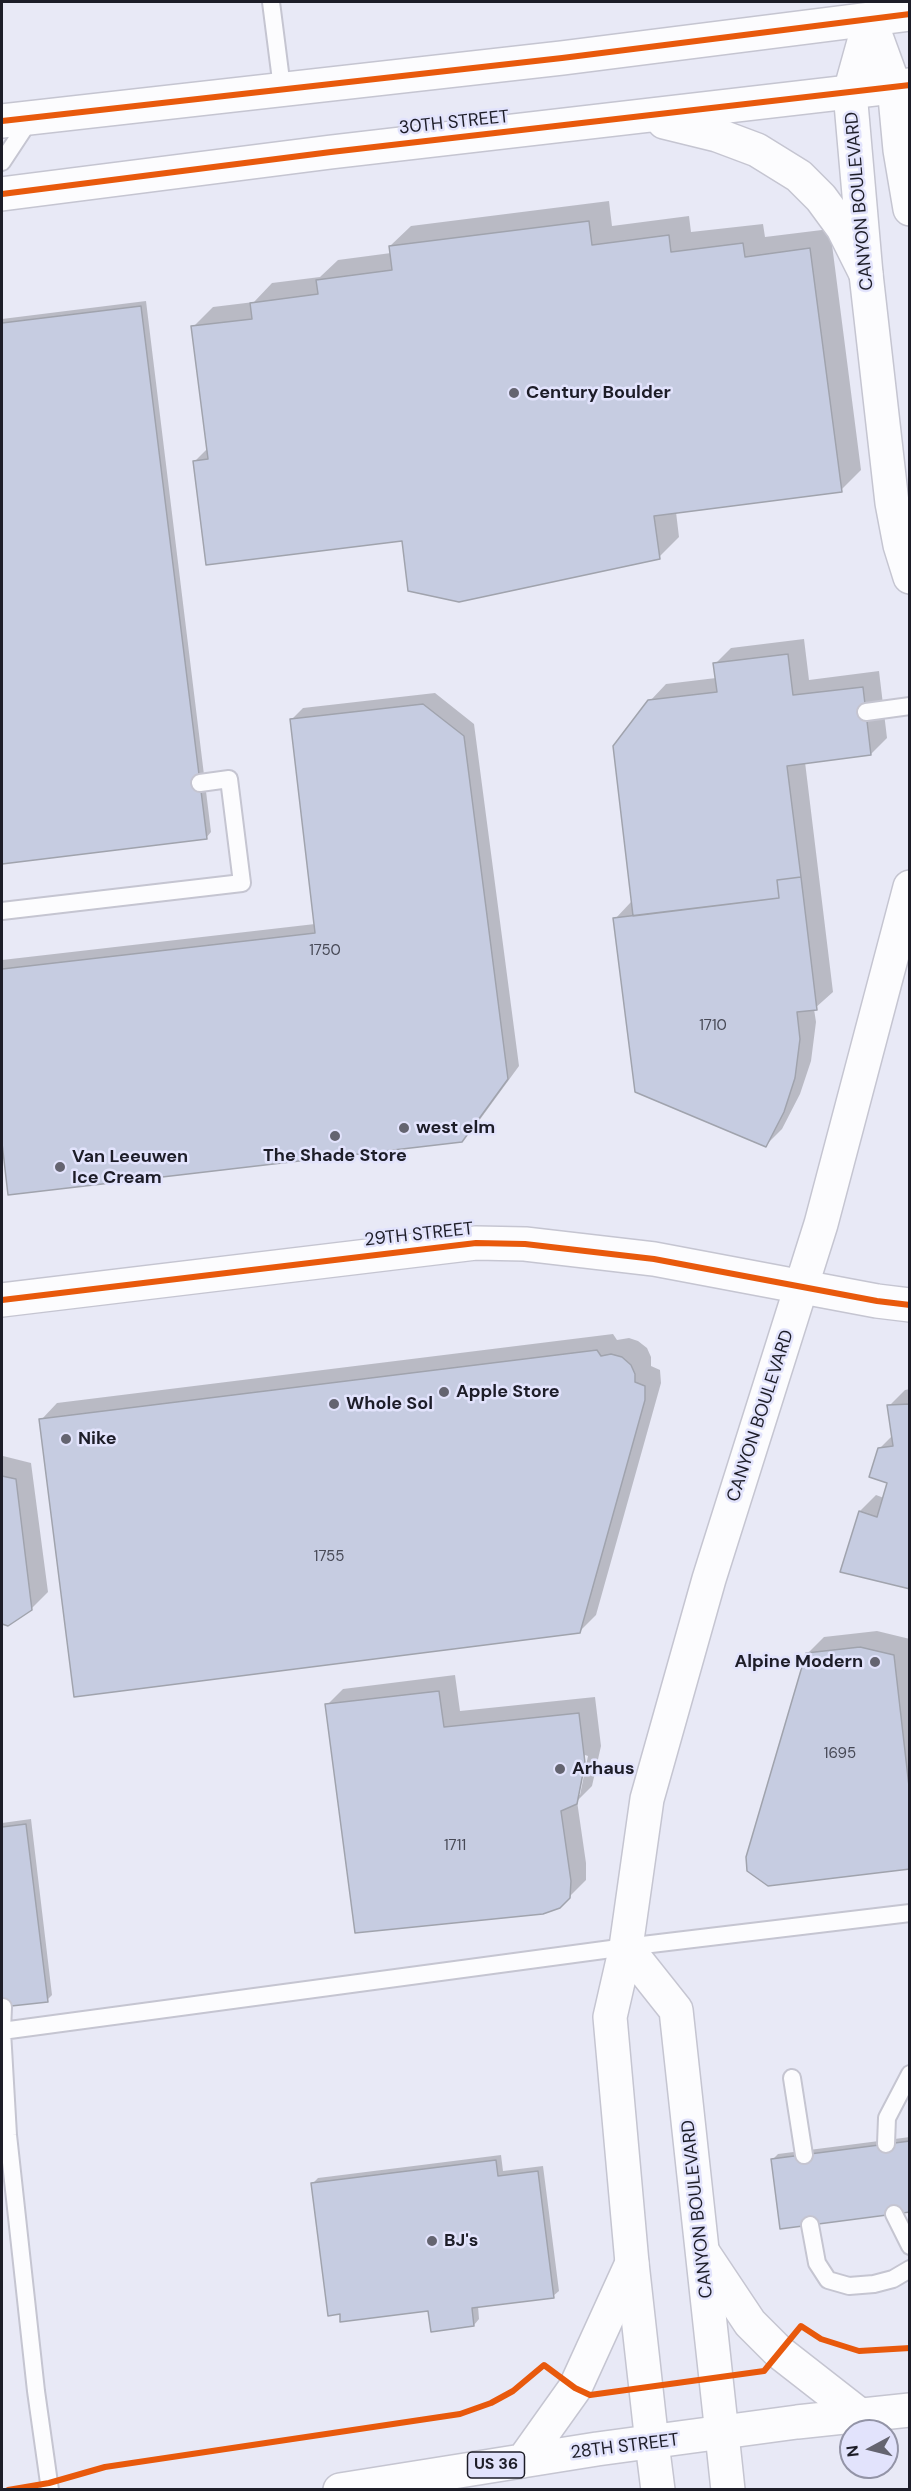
<!DOCTYPE html>
<style>
body{margin:0}
#map{position:relative;width:911px;height:2491px;overflow:hidden;background:#e8e9f6;font-family:"DM Sans",sans-serif}
canvas{display:block}
.frame{position:absolute;inset:0;border:3px solid #1d1d28;pointer-events:none}
.north{position:absolute;left:839px;top:2419px;width:60px;height:60px;box-sizing:border-box;background:#e2e3fc;border:2px solid #9394a7;border-radius:50%;rotate:263deg;font-size:16px;font-weight:700;line-height:24px;text-align:center;color:#1d1d28}
.north::after{content:'';display:block;margin:auto;width:21px;height:27px;background:#646470;clip-path:polygon(50% 0,100% 100%,50% 72%,0 100%)}
</style>
<div id="map">
<canvas width="911" height="2491"></canvas>
<div class="frame"></div>
<div class="north">N</div>
</div>
<script>
const g = document.querySelector('canvas').getContext('2d');
g.lineJoin = 'round';
function fill(path, color) { g.fillStyle = color; g.fill(path, 'evenodd'); }
const poly = rows => new Path2D(rows.map(r => 'M' + r).join(''));
function trace(path, color, width, dash) { g.strokeStyle = color; g.lineWidth = width; g.lineCap = dash ? 'butt' : 'round'; g.setLineDash(dash || []); g.stroke(path); }
function label(font, color, halo, rows, align = 'center') {
  g.font = font + ' "DM Sans",sans-serif'; g.lineWidth = 5; g.setLineDash([]); g.textBaseline = 'middle'; g.strokeStyle = halo; g.fillStyle = color; for (const [text, x, y, turn = 0] of rows) {
    g.save(); g.translate(x, y); g.rotate((+turn || 0) * Math.PI / 180); g.textAlign = isNaN(turn) ? turn : align; if (halo) g.strokeText(text, 0, 0); g.fillText(text, 0, 0); g.restore();
  }
}
const shadow = poly([
 [609,201,612,226,689,216,691,232,763,224,765,237,830,229,861,470,841,490,676,512,679,537,659,557,403,539,195,461,208,448,193,327,213,307,254,302,272,283,320,277,338,260,391,253,390,246,411,226],
 [146,301,211,832,206,838,2,863,2,319],
 [804,639,809,680,879,671,887,738,871,754,805,762,833,992,814,1009,816,1022,811,1061,800,1094,782,1129,765,1146,615,919,631,902,650,701,666,684,716,678,715,664,731,648],
 [435,693,474,724,519,1066,473,1129,461,1141,9,1193,2,1130,2,960,315,924,291,720,303,708],
 [613,1334,617,1340,629,1338,638,1341,647,1348,651,1357,651,1366,660,1370,661,1383,596,1615,579,1632,41,1420,57,1403],
 [910,1389,910,1588,860,1511,876,1495,884,1498,889,1482,879,1449,893,1435,889,1406,905,1390],
 [3,1456,31,1463,48,1592,31,1609,7,1625,2,1623,2,1457],
 [877,1631,910,1639,910,1867,807,1654,824,1637],
 [455,1675,460,1711,595,1697,601,1746,592,1786,577,1801,586,1863,586,1880,559,1907,327,1705,343,1689],
 [585,1755,588,1756,580,1795,577,1795],
 [31,1819,52,1995,47,2000,2,2006,2,1823],
 [910,2137,910,2211,773,2159,778,2154],
 [501,2155,503,2171,543,2166,559,2291,553,2296,478,2306,479,2319,474,2325,430,2309,312,2184,318,2178]
]);
const building = poly([
 [589,221,592,245,669,235,671,252,743,243,745,257,810,248,842,492,654,516,660,559,459,602,408,591,402,541,206,565,193,461,208,459,191,326,252,319,250,303,318,294,316,280,392,270,389,246,589,221],
 [141,306,207,839,2,864,2,323,141,306],
 [788,654,793,695,863,687,871,755,787,766,801,877,777,880,779,898,633,916,613,746,648,700,717,692,713,663,788,654],
 [423,704,464,736,508,1079,462,1142,8,1195,2,1143,2,969,315,933,290,719,423,704],
 [801,877,817,1010,797,1012,800,1039,795,1078,784,1112,766,1147,635,1092,613,918,779,898,777,880,801,877],
 [597,1350,601,1356,611,1354,622,1357,631,1365,635,1374,635,1382,645,1386,645,1400,580,1633,74,1697,39,1419,597,1350],
 [910,1404,910,1589,840,1572,859,1511,877,1517,887,1483,869,1477,878,1448,893,1446,887,1405,910,1404],
 [2,1476,16,1479,32,1610,8,1626,2,1624,2,1476],
 [860,1647,894,1655,910,1795,910,1869,768,1886,747,1871,746,1857,806,1653,860,1647],
 [439,1691,444,1727,579,1713,585,1763,577,1804,561,1811,571,1881,570,1898,560,1908,543,1914,355,1933,325,1704,439,1691],
 [26,1824,48,2002,2,2007,2,1827,26,1824],
 [910,2141,910,2212,780,2229,771,2159,910,2141],
 [496,2160,498,2176,538,2171,554,2298,472,2308,474,2326,431,2332,428,2311,340,2322,340,2314,328,2316,311,2183,496,2160]
]);
const service = poly([
 [271,2,282,88],
 [2,162,31,118],
 [866,712,910,706],
 [2,911,242,883,229,779,200,783],
 [3,2007,2,2031,8,2135,36,2391,50,2490],
 [2,2031,626,1947,910,1913],
 [792,2078,804,2155],
 [886,2144,887,2118,910,2074],
 [894,2214,910,2246],
 [810,2225,817,2263,828,2280,849,2286,874,2284,893,2279,910,2269]
]);
const minor = poly([
 [2,1300,476,1243,525,1244,654,1259,877,1301,910,1305]
]);
const tertiary = poly([
 [870,20,850,92,866,274,892,503,900,545,910,577],
 [870,20,894,86,900,150,910,209],
 [626,1947,676,2010,722,2434],
 [652,2443,632,2263,610,2017,626,1947,647,1799,709,1579,821,1224,910,887]
]);
const secondary = poly([
 [2,121,562,58,910,14],
 [664,122,717,135,757,150,799,176,821,198,843,228,866,274],
 [2,194,331,152,910,85]
]);
const primary = poly([
 [722,2434,728,2490],
 [652,2443,658,2490]
]);
const trunk = poly([
 [704,2254,750,2323,779,2352,861,2416],
 [523,2461,575,2388,632,2263],
 [340,2490,597,2449,797,2422,910,2410]
]);
const cycleway = poly([
 [2,121,562,58,910,14],
 [2,194,331,152,910,85],
 [2,1300,476,1243,525,1244,654,1259,877,1301,910,1305],
 [8,2490,49,2483,105,2467,460,2414,491,2403,513,2391,544,2365,575,2388,590,2395,764,2371,801,2326,821,2339,859,2351,910,2348]
]);
const markers = [
 [514,393,6,"#646470"],
 [404,1128,6,"#646470"],
 [335,1136,6,"#646470"],
 [60,1167,6,"#646470"],
 [444,1392,6,"#646470"],
 [334,1404,6,"#646470"],
 [66,1439,6,"#646470"],
 [875,1662,6,"#646470"],
 [560,1769,6,"#646470"],
 [432,2241,6,"#646470"]
];
const numberNames = [
 ["1750",325,951],
 ["1710",713,1026],
 ["1755",329,1557],
 ["1695",840,1754],
 ["1711",455,1846]
];
const shields = [
 [496,2465,57]
];
const shieldNames = [
 ["US 36",496,2465]
];
const streetNames = [
 ["30TH STREET",454,123,-6],
 ["CANYON BOULEVARD",860,201,-95],
 ["29TH STREET",419,1235,-6],
 ["CANYON BOULEVARD",761,1416,-72],
 ["CANYON BOULEVARD",698,2209,-96],
 ["28TH STREET",625,2447,-7]
];
const poiNames = [
 ["Century Boulder",526,393],
 ["west elm",416,1128],
 ["The Shade Store",335,1156,"center"],
 ["Van Leeuwen",72,1157],
 ["Ice Cream",72,1178],
 ["Apple Store",456,1392],
 ["Whole Sol",346,1404],
 ["Nike",78,1439],
 ["Alpine Modern",863,1662,"right"],
 ["Arhaus",572,1769],
 ["BJ's",444,2241]
];
fill(shadow, '#0003');
fill(building, '#c6cce1');
trace(building, '#a0a3ad', 1.5);
trace(service, '#c5c5d1', 20);
trace(minor, '#c5c5d1', 36);
trace(tertiary, '#c5c5d1', 36);
trace(secondary, '#c5c5d1', 36);
trace(primary, '#c5c5d1', 36);
trace(trunk, '#c5c5d1', 36);
trace(service, '#fcfcfe', 16);
trace(minor, '#fcfcfe', 33);
trace(tertiary, '#fcfcfe', 33);
trace(secondary, '#fcfcfe', 33);
trace(primary, '#fcfcfe', 33);
trace(trunk, '#fcfcfe', 33);
trace(cycleway, '#e8590c', 6);
for (const [x, y, r, color] of markers) { const dot = new Path2D(); dot.arc(x, y, r, 0, 2 * Math.PI); g.fillStyle = color; g.fill(dot); trace(dot, '#e2e3fc', 2); }
label('15px', '#474956', null, numberNames);
for (const [x, y, w] of shields) { const box = new Path2D(); box.roundRect(x - w / 2, y - 13, w, 26, 4.5); g.fillStyle = '#e2e3fc'; g.fill(box); trace(box, '#1d1d28', 1.5); }
label('bold 16px', '#1d1d28', null, shieldNames);
label('18px', '#1d1d28', '#e2e3fc', streetNames);
label('bold 18px', '#1d1d28', '#e2e3fc', poiNames, 'left');
</script>
